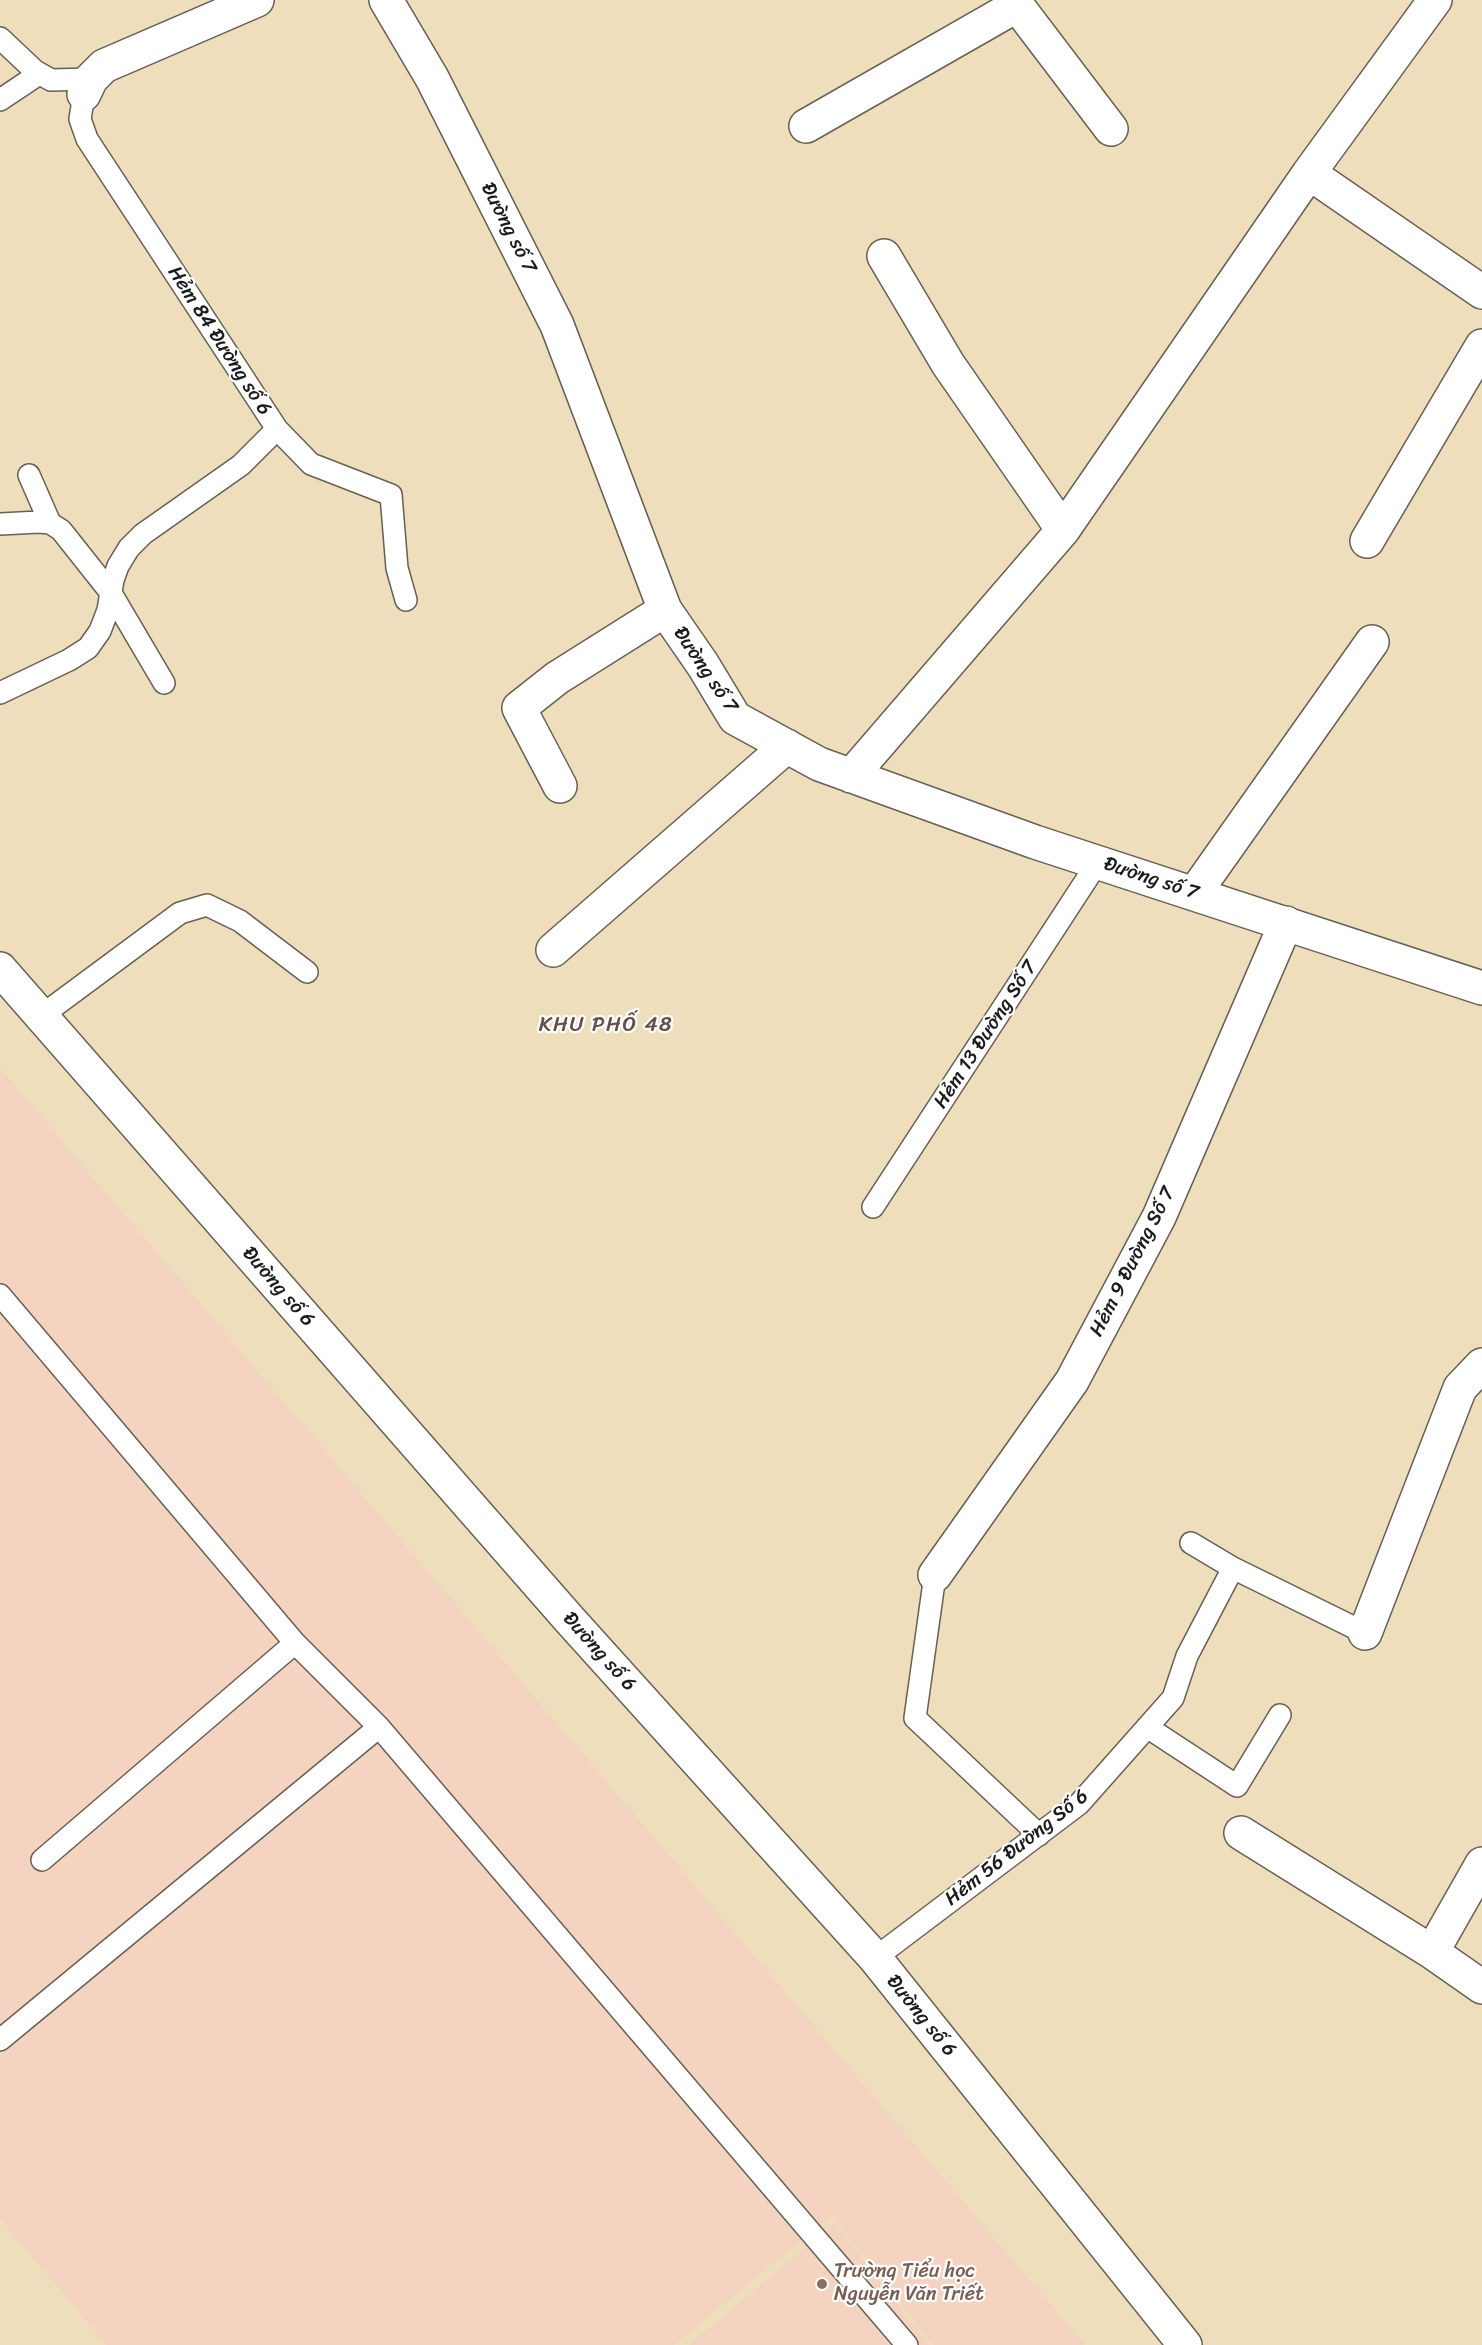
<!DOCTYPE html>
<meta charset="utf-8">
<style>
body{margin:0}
canvas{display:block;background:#efdebc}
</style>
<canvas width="1482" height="2345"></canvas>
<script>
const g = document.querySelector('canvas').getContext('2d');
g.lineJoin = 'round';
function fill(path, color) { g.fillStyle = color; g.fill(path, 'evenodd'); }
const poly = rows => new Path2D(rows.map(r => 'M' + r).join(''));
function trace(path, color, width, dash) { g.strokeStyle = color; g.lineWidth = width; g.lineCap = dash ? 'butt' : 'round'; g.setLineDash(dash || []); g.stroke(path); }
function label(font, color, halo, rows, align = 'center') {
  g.font = font + ' Sriracha,sans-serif'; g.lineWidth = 4.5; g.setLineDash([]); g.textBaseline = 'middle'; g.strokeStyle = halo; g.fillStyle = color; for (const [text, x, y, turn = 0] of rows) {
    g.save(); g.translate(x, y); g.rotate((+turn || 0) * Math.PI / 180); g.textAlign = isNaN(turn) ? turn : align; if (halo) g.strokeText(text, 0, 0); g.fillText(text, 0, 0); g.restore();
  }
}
const built = poly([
 [0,1068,1085,2345,933,2345,832,2215,674,2345,107,2345,0,2219],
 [835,2223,929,2345,689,2345]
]);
const lane = poly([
 [0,38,35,71,51,80,91,79],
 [84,94,80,119,87,139,277,429,311,464,391,495,397,568,406,600],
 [0,100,39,74],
 [29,475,50,523],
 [0,524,39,522,50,523,61,530,111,593,164,683],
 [0,693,69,660,88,648,100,631,108,610,113,580,118,566,129,548,143,534,241,465,277,429],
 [41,1016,180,913,207,905,240,921,307,972],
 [873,1207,1098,862],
 [0,1295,295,1643,379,1727,907,2345],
 [1191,1543,1233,1568,1365,1633],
 [935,1575,915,1718,1039,1835],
 [1147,1727,1237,1786,1280,1715],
 [42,1860,295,1643],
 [875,1958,1079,1804,1173,1698,1187,1656,1233,1568],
 [0,2040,379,1727]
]);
const street = poly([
 [386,0,432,78,557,325,665,610,703,665,735,718,819,764,1035,842,1482,988],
 [1013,0,1111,129],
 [84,94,91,79,104,66,257,0],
 [806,126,1016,6],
 [1309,173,1482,292],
 [884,256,948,364,1063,530],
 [1367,541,1482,346],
 [851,776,1063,530,1309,173,1435,0],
 [560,786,519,708,557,678,665,610],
 [1194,894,1372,642],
 [553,950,787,746],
 [935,1575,1072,1381,1159,1217,1286,923],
 [1365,1633,1460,1388,1482,1365],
 [1241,1833,1432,1952,1482,1987],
 [1432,1952,1482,1864]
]);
const secondary = poly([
 [0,969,569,1619,875,1958,1185,2345]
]);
const markers = [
 [822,2284,6,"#8d6e63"]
];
const streetNames = [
 ["Đường số 7",508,228,63],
 ["Hẻm 84 Đường số 6",219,341,57],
 ["Đường số 7",705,670,56],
 ["Đường số 7",1151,879,18],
 ["Hẻm 13 Đường Số 7",986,1035,-57],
 ["Hẻm 9 Đường Số 7",1133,1262,-63],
 ["Đường số 6",278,1287,49],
 ["Đường số 6",599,1652,48],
 ["Hẻm 56 Đường Số 6",1017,1848,-38],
 ["Đường số 6",921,2016,51]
];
const educationNames = [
 ["Trường Tiểu học",834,2272],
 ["Nguyễn Văn Triết",834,2295]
];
const neighbourhoodNames = [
 ["KHU PHỐ 48",606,1026]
];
fill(built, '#f4d3c0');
trace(lane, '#666054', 24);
trace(street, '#666054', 36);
trace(secondary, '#666054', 36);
trace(lane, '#fff', 21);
trace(street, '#fff', 33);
trace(secondary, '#fff', 33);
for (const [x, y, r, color] of markers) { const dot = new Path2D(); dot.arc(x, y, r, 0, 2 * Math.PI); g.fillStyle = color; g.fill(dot); trace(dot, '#fff', 2); }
label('20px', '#1c1c1c', '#fff', streetNames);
label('20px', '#785e54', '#fff', educationNames, 'left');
g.letterSpacing = '1.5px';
label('21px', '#634f4c', '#fff', neighbourhoodNames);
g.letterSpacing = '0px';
</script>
